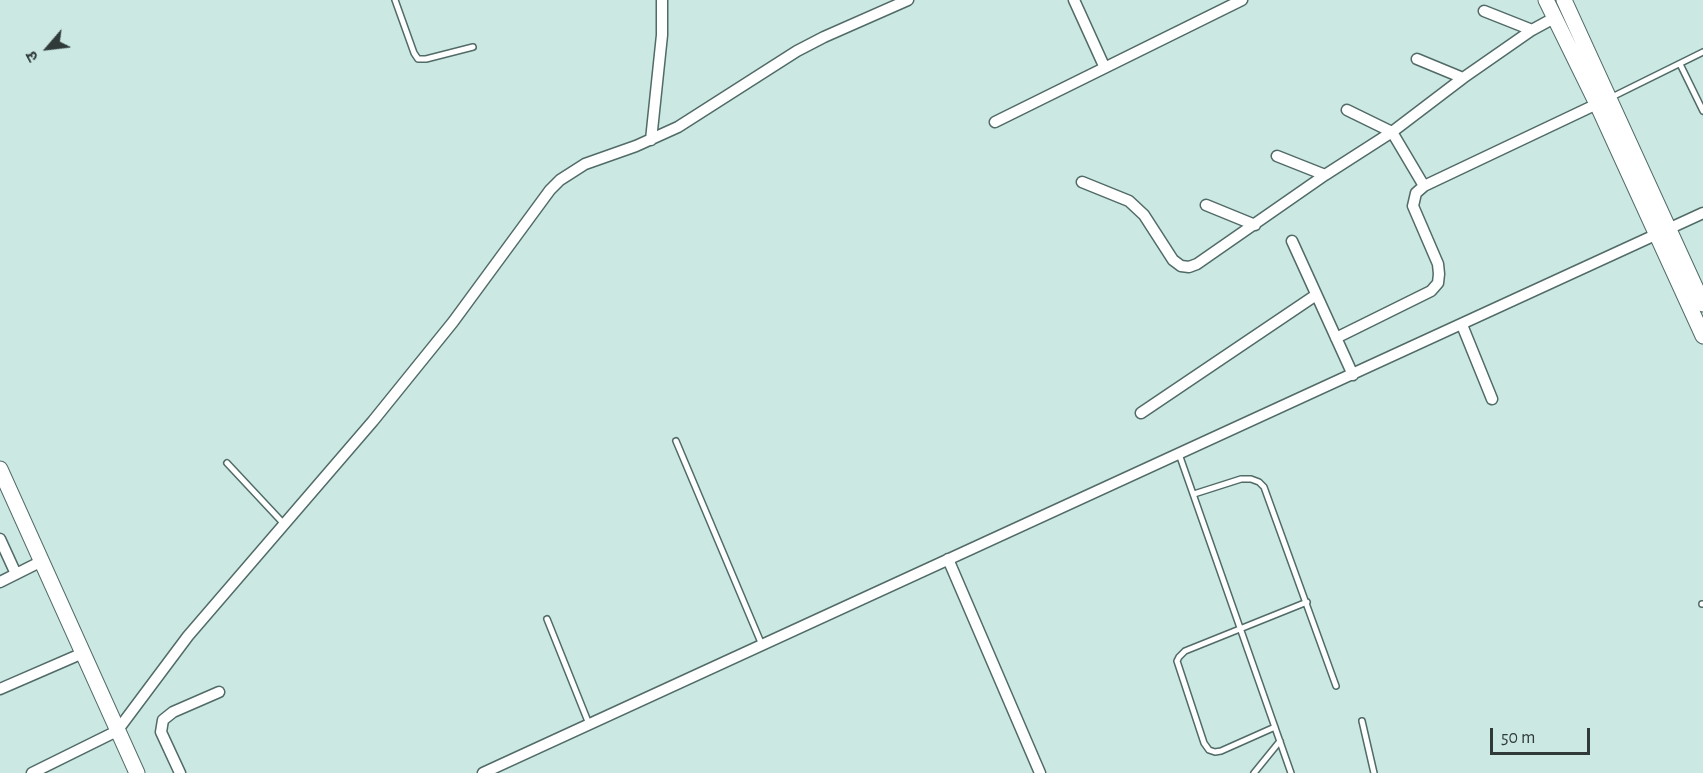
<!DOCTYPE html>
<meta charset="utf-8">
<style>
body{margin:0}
#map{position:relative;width:1703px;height:773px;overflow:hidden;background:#cbe8e3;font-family:"Alegreya Sans","Noto Sans Devanagari",sans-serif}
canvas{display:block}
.north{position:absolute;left:18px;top:18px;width:60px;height:60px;-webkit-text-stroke:4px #cbe8e3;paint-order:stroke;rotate:242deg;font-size:16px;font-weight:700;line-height:24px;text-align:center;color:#303b39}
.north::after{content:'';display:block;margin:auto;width:21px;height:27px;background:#303b39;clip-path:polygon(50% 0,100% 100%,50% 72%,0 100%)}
.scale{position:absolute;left:1490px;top:728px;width:100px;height:27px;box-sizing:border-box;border:3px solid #303b39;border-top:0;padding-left:8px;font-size:18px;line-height:21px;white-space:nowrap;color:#303b39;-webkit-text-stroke:4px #cbe8e3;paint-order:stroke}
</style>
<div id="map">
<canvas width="1703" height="773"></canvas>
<div class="north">उ</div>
<div class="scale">50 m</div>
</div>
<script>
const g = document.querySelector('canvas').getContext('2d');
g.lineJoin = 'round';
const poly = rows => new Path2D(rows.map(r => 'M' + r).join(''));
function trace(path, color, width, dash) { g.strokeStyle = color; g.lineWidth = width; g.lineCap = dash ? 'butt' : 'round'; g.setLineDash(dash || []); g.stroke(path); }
const lane = poly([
 [395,0,414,53,418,59,426,59,473,47],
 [1680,64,1703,111],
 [1610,98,1703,52],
 [676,441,762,645],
 [1179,454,1291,773],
 [227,463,284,524],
 [1194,494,1241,479,1251,479,1259,482,1264,487,1336,686],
 [1702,604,1703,604],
 [547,619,589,724],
 [1362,721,1374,773],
 [1275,727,1221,751,1215,752,1209,750,1204,743,1177,661,1179,657,1185,651,1307,602],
 [1254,773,1280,741]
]);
const street = poly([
 [1074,0,1104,66],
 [1484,11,1532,30],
 [1417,59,1463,78],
 [1347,110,1392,132,1424,186],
 [995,122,1242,0],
 [651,140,662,35,662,0],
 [1277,156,1325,175],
 [1082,182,1129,201,1144,215,1173,260,1181,266,1189,267,1197,264,1325,175,1392,132,1463,78,1532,30,1554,18],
 [1206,205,1255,225],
 [1292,241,1353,375],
 [1462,325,1492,399],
 [1336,338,1431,291,1438,283,1439,274,1438,264,1413,206,1416,193,1424,186,1597,104],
 [1141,413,1316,295],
 [0,539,16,574],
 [948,559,1040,773],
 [0,582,42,561],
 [0,689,83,653],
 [32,773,117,731,188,636,373,421,453,322,550,190,560,180,585,164,636,146,678,127,797,51,824,37,908,0],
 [180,773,161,732,163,720,173,712,219,692],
 [483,773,1703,213]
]);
const secondary = poly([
 [1546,0,1597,104,1703,336],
 [1564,0,1703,304],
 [0,469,137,773]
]);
trace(lane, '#516b67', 8);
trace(street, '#516b67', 13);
trace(secondary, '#516b67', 17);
trace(lane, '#fff', 5);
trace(street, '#fff', 10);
trace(secondary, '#fff', 15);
</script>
